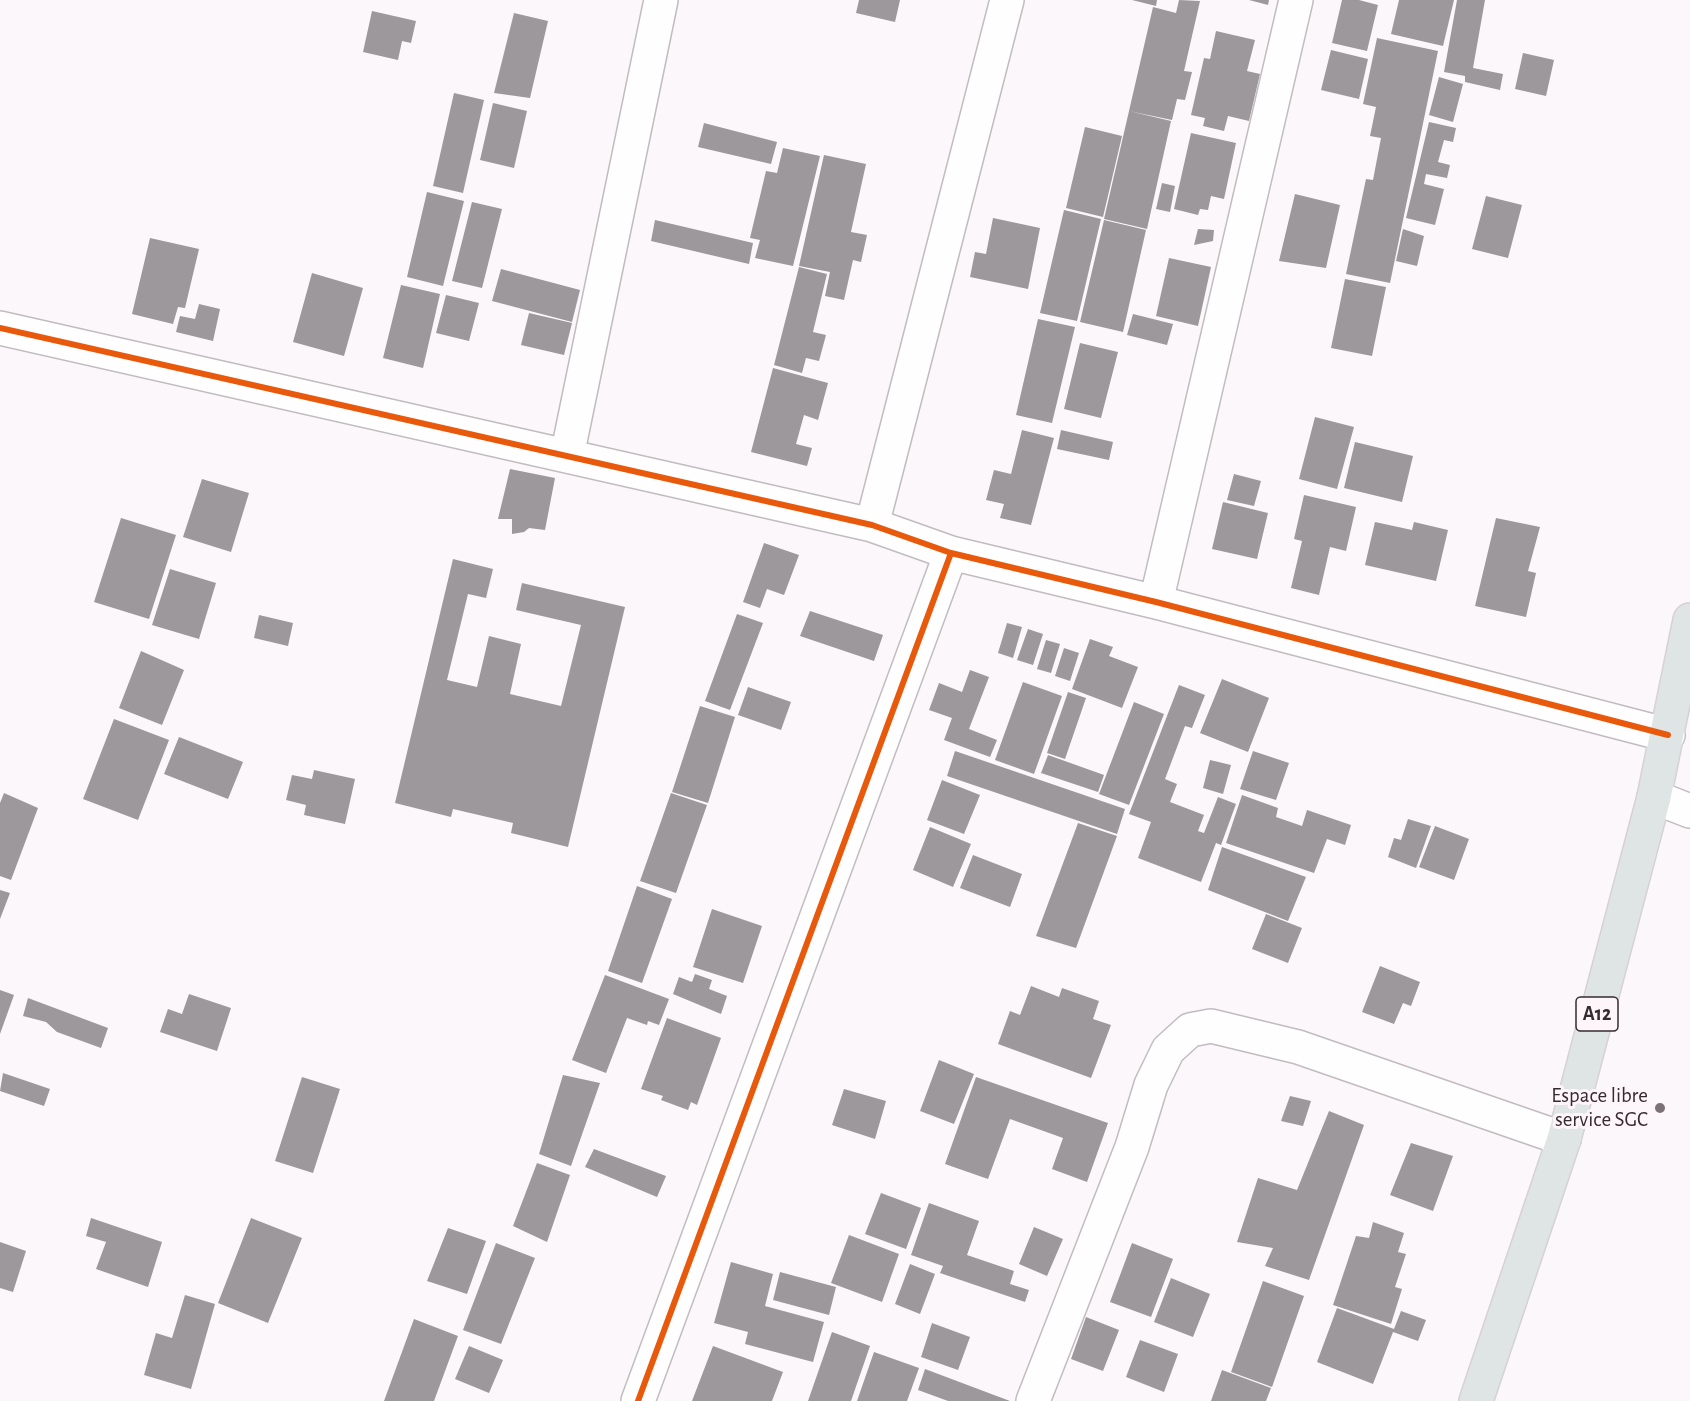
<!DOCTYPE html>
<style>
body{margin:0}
canvas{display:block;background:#fcf7fa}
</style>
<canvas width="1690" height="1401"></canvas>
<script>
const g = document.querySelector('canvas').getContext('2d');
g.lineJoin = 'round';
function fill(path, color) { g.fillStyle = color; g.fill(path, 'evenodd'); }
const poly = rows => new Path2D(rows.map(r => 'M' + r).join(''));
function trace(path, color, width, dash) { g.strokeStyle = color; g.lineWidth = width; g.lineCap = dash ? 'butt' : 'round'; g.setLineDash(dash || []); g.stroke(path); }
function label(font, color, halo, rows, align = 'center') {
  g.font = font + ' "Alegreya Sans",sans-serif'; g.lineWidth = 6; g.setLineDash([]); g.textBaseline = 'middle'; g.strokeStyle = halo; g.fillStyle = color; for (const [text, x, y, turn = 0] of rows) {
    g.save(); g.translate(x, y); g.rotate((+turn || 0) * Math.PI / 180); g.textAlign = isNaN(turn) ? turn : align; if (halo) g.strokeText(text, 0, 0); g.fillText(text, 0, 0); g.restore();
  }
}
const building = poly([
 [859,0,900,0,895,22,856,13],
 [1132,0,1157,0,1156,6],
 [1179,0,1200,1,1184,71,1192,72,1185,100,1177,99,1172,120,1129,111,1153,7,1176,13],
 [1249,0,1269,0,1268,5],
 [1342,0,1359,0,1378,5,1367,51,1332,43],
 [1399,0,1454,0,1443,46,1391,34],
 [1457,0,1485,0,1473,68,1503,74,1500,90,1465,82,1465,76,1444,72],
 [372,11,416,21,411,43,402,41,398,60,363,52],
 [514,13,548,21,530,98,494,93],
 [1216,31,1255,40,1247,71,1260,74,1249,121,1228,116,1224,131,1203,126,1205,118,1191,115,1204,58,1210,59],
 [1377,38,1438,51,1390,283,1346,274,1366,179,1373,180,1381,138,1370,136,1376,107,1363,104],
 [1331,50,1368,59,1359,99,1321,90],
 [1523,53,1554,60,1546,96,1515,89],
 [1439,77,1463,84,1453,122,1429,115],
 [454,93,484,100,463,193,433,186],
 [493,103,527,111,514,168,480,160],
 [1129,111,1171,121,1147,229,1104,219],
 [1429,122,1456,128,1453,142,1444,140,1438,162,1450,165,1447,178,1426,174,1424,184,1444,189,1435,225,1406,218],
 [704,123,777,142,771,164,698,147],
 [1085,127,1122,136,1103,217,1066,208],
 [1191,133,1236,143,1224,199,1211,196,1208,210,1200,209,1198,215,1174,209],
 [783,148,820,156,793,266,755,258,760,240,750,238,766,171,777,173],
 [824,155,866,164,851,232,867,235,861,262,853,260,844,300,825,296,830,272,799,266],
 [1162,183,1175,186,1170,212,1156,209],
 [427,192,464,201,443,286,407,277],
 [1295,194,1340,205,1326,268,1279,261],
 [1486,196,1522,205,1508,258,1472,249],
 [472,202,502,209,482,288,452,281],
 [1064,210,1101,219,1077,321,1040,313],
 [993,218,1040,228,1028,289,970,277,975,252,986,254],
 [655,220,753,243,749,264,651,241],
 [1104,220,1146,230,1123,332,1080,322],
 [1198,229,1214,230,1213,241,1194,245],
 [1403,229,1424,236,1417,266,1396,261],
 [150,238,199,249,185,308,178,307,173,324,132,314],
 [1169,258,1211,267,1198,326,1156,316],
 [799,267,827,274,813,332,826,335,819,361,806,358,802,373,774,365],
 [501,269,580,290,572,322,492,301],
 [312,273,363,288,344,356,293,342],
 [1345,279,1386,287,1372,356,1331,348],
 [401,285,440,294,423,368,383,358],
 [446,295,479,303,469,341,436,333],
 [199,304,220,309,213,341,176,332,180,316,195,319],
 [529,313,572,323,564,355,521,345],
 [1133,314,1173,324,1167,345,1127,335],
 [1038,319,1075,327,1052,423,1016,415],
 [1080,343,1118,352,1101,418,1064,409],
 [773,368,828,383,818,420,804,415,796,444,812,448,807,466,751,452],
 [1315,417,1354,427,1337,489,1299,479],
 [1022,430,1054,438,1031,525,1000,518,1004,504,986,500,994,470,1011,474],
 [1061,430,1113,442,1109,460,1057,449],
 [1355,442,1413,456,1402,502,1344,488],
 [510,469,555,478,545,530,529,528,524,532,512,534,512,519,498,519],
 [1234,474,1261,481,1254,506,1227,500],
 [202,479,249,493,231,552,183,537],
 [1304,495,1356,507,1346,551,1330,547,1319,595,1291,588,1302,541,1294,539],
 [1223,502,1268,513,1257,559,1212,549],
 [121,518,176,535,149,619,94,602],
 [1496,518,1540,527,1528,571,1536,573,1526,617,1475,606],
 [1375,522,1412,530,1414,522,1448,530,1436,581,1365,565],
 [764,543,799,555,784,595,767,589,760,608,743,602],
 [453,559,493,569,486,598,468,594,447,680,477,687,489,636,521,644,510,694,561,706,581,625,516,610,522,583,625,607,568,847,511,833,513,823,453,809,451,817,395,803],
 [170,569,216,583,199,639,152,625],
 [810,611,883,635,874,661,800,636],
 [737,614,763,623,730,710,705,701],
 [259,615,293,623,288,646,254,638],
 [1007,623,1022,627,1013,658,998,653],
 [1028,629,1043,634,1033,665,1017,660],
 [1090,639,1113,647,1109,656,1138,667,1122,708,1072,689],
 [1046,640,1060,644,1051,673,1037,669],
 [1064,648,1079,653,1070,681,1055,676],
 [141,651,184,670,162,725,119,708],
 [970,670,989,677,969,729,997,740,990,757,944,740,952,718,929,710,939,683,962,692],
 [1222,679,1269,698,1248,752,1200,733],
 [1023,682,1062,696,1034,774,995,760],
 [1179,685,1205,695,1192,728,1185,726,1165,779,1177,784,1170,802,1204,815,1198,831,1204,833,1218,797,1236,804,1221,845,1216,843,1201,882,1138,858,1151,822,1129,814],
 [748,687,791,702,781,730,738,715],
 [1068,692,1086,698,1065,759,1047,753],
 [1134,702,1164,714,1129,805,1099,794],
 [700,706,735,717,708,803,672,792],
 [114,719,169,740,138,820,83,799],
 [179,737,243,762,228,799,164,774],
 [955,751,1125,809,1117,834,947,776],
 [1253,751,1289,763,1276,800,1240,789],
 [1048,755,1104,775,1098,792,1041,773],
 [1210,760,1231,765,1223,794,1203,788],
 [314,770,355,779,345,824,304,815,306,805,286,800,292,775,312,779],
 [942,780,980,795,964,834,927,820],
 [4,793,38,808,11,880,0,876,0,803],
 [671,793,707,805,676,893,640,881],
 [1242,795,1278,808,1276,817,1302,826,1307,810,1351,825,1345,845,1327,839,1314,873,1226,843],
 [1408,819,1431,826,1416,868,1388,857,1394,838,1401,840],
 [1078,823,1117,836,1076,948,1036,936],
 [1435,826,1469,839,1454,880,1419,867],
 [930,827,971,844,953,887,913,870],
 [1222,847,1306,877,1288,921,1208,890],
 [973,855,1022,874,1010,907,960,888],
 [637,886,672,899,642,983,608,971],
 [0,890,10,893,0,919],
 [712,909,762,926,743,983,693,967],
 [1266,914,1302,928,1288,963,1252,949],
 [1380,966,1420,982,1411,1006,1403,1003,1394,1024,1362,1012],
 [695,974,712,980,709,989,727,996,721,1014,673,994,679,977,692,982],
 [605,975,669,999,659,1025,648,1021,647,1025,627,1018,606,1073,572,1060],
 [1031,986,1059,997,1062,988,1099,1001,1093,1019,1111,1025,1091,1078,998,1044,1010,1011,1020,1015],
 [0,990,14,995,0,1034],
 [189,994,231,1008,217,1051,160,1032,168,1009,182,1014],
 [28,998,108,1028,101,1048,57,1032,46,1022,23,1016],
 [667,1018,721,1038,697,1105,691,1102,688,1110,661,1100,663,1096,641,1089],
 [939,1060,974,1074,954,1124,920,1111],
 [3,1073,50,1089,44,1106,0,1091],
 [563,1075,600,1083,571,1166,539,1154],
 [302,1077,340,1089,313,1173,275,1161],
 [976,1077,1108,1123,1087,1182,1052,1169,1063,1138,1010,1119,988,1179,945,1164],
 [844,1089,886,1101,875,1139,832,1125],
 [1290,1096,1311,1101,1303,1126,1281,1121],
 [1329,1111,1364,1125,1309,1280,1265,1266,1273,1248,1237,1242,1258,1178,1297,1190],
 [1411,1143,1453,1156,1433,1211,1390,1195],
 [594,1149,666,1176,657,1197,585,1167],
 [537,1163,570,1175,547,1242,513,1226],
 [881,1193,921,1208,906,1249,865,1234],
 [929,1203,979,1221,967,1255,1014,1271,1010,1284,1029,1290,1025,1302,940,1273,943,1266,911,1255],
 [91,1218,162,1242,148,1287,96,1269,106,1242,86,1236],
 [251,1218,302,1238,268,1323,218,1303],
 [1373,1222,1404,1233,1398,1252,1406,1254,1395,1287,1402,1289,1391,1324,1333,1305,1356,1236,1369,1238],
 [1034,1227,1063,1239,1047,1276,1019,1264],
 [448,1228,486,1241,467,1294,427,1281],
 [849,1235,899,1254,882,1302,831,1283],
 [0,1242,26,1251,13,1292,0,1288],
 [496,1243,535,1258,501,1344,463,1330],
 [1132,1243,1173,1259,1151,1317,1110,1302],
 [731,1262,773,1274,765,1306,824,1322,813,1362,745,1344,748,1332,714,1323],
 [910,1264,935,1274,920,1314,895,1304],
 [780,1272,836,1287,829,1315,773,1300],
 [1171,1278,1210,1294,1193,1337,1154,1322],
 [1263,1281,1304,1296,1272,1387,1231,1372],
 [185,1295,215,1304,191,1389,144,1375,156,1333,172,1338],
 [1337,1308,1394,1329,1401,1311,1426,1320,1418,1341,1393,1332,1373,1384,1317,1362],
 [1086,1317,1119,1330,1103,1371,1071,1359],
 [414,1319,458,1336,434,1401,384,1401],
 [932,1323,970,1337,958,1370,921,1357],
 [832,1332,870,1346,851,1401,808,1401],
 [1140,1340,1178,1354,1164,1392,1126,1377],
 [469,1346,503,1360,489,1393,455,1379],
 [713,1346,783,1372,772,1401,692,1401],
 [874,1352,919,1368,907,1401,857,1401],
 [925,1369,1010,1401,948,1401,918,1390],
 [1222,1370,1271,1388,1266,1401,1211,1401]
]);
const street = poly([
 [0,328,872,525,951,553,1156,602,1668,735],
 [567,456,661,0],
 [872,525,1007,0],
 [1156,602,1296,0],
 [1654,797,1690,811],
 [638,1401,951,553],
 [1033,1401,1132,1147,1151,1085,1168,1050,1190,1030,1211,1026,1298,1047,1564,1139]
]);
const primary = poly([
 [1476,1401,1564,1139,1654,797,1690,620]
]);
const cycleway = poly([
 [0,328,872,525,951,553,1156,602,1668,735],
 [638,1401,951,553]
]);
const markers = [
 [1660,1108,6,"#7a7277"]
];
const shields = [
 [1597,1014,42]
];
const shieldNames = [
 ["A12",1597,1014]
];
const poiNames = [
 ["Espace libre",1648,1096],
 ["service SGC",1648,1120]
];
fill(building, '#9d989b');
trace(street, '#c2bcc0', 36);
trace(primary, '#d6d1d4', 36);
trace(street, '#fffefe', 33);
trace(primary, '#dee5e4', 33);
trace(cycleway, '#e8590c', 6);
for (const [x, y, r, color] of markers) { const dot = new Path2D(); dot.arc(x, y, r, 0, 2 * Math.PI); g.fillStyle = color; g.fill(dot); trace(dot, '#fef5fa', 2); }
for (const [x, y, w] of shields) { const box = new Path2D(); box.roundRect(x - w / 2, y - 17, w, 34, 4.5); g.fillStyle = '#fef5fa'; g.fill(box); trace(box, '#342b30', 1.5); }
label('bold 20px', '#342b30', null, shieldNames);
label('21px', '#342b30', '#fef5fa', poiNames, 'right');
</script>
